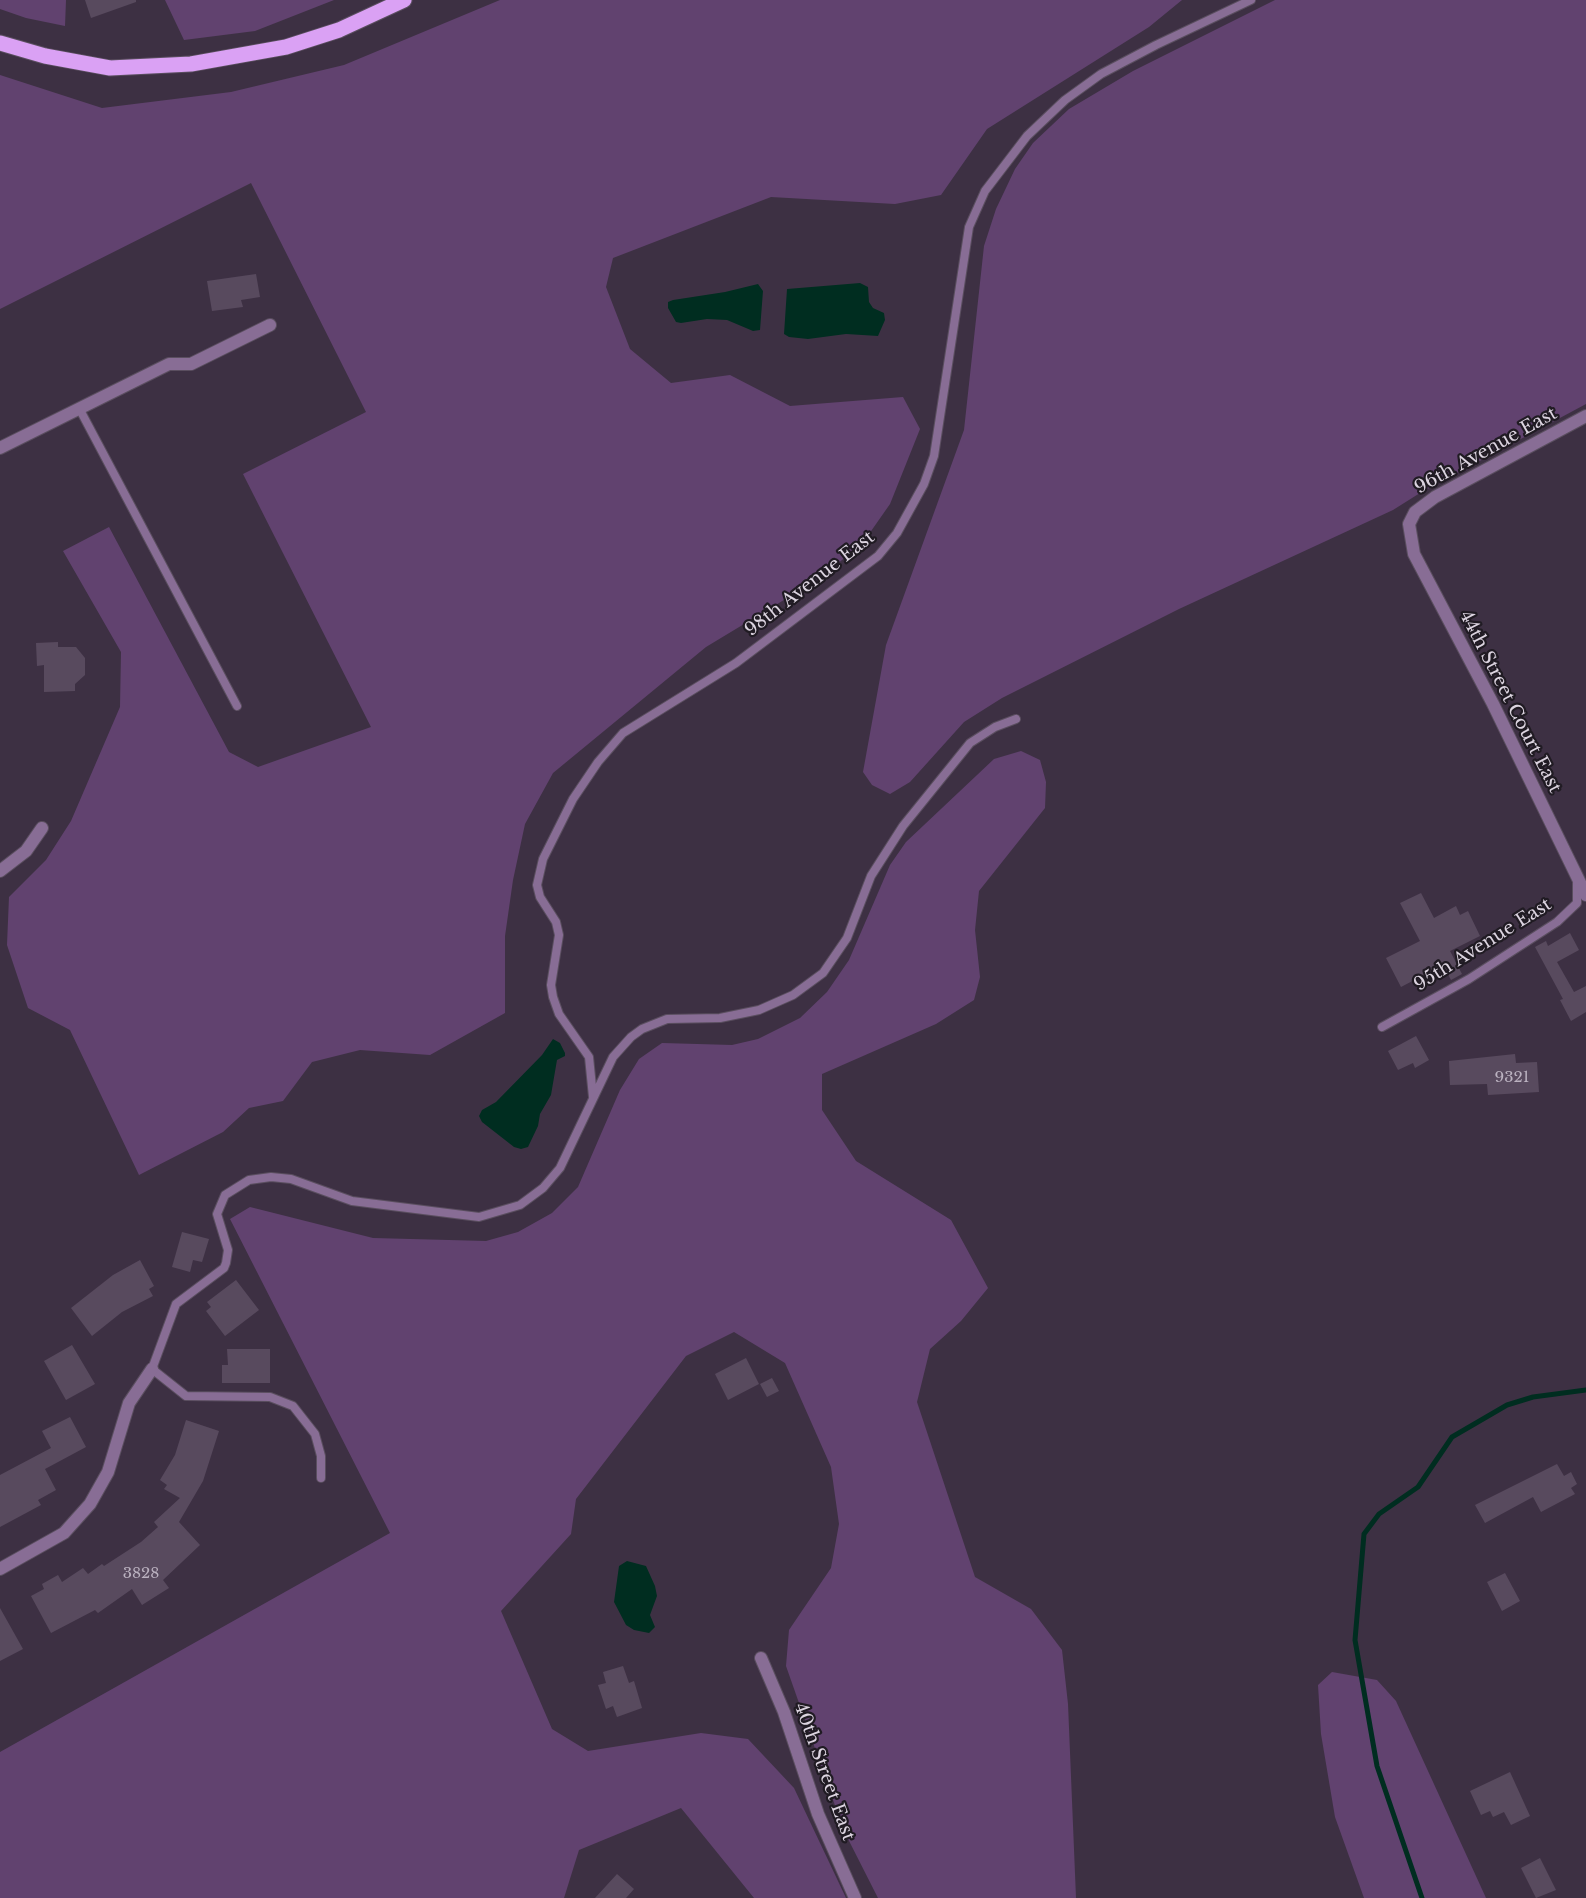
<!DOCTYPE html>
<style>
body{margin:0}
canvas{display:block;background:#3d3043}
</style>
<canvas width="1586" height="1898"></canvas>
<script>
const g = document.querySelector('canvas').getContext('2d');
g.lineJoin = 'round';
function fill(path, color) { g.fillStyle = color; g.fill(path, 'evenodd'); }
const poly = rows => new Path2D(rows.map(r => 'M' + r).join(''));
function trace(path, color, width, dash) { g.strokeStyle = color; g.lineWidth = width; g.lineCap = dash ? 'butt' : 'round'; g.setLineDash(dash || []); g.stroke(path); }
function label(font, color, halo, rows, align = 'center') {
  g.font = font + ' "Libre Baskerville",serif'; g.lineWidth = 4.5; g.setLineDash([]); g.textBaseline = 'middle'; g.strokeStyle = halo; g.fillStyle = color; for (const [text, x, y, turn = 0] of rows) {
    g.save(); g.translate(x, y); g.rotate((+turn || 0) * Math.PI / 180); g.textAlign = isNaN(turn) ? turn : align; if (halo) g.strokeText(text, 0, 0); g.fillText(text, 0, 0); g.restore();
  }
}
const green = poly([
 [0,0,66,0,65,26,26,18,0,9],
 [165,0,334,0,255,31,184,40],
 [500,0,1182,0,1149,27,987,129,941,195,895,204,771,197,613,258,606,287,630,349,671,383,730,375,790,406,903,397,920,429,890,504,862,544,817,580,706,647,553,773,525,824,513,880,505,936,505,1013,430,1055,360,1050,312,1062,283,1101,249,1108,223,1132,139,1175,70,1030,28,1008,7,945,9,897,46,860,71,821,120,707,121,652,63,551,109,527,229,752,258,767,371,727,243,474,366,412,251,183,0,309,0,75,102,108,231,92,344,65],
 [1275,0,1586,0,1586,404,1420,493,1393,510,1179,609,1002,698,964,722,910,782,890,794,872,785,863,772,886,645,964,430,984,246,996,209,1015,169,1033,143,1069,109,1133,71],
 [1021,751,1040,760,1046,782,1045,808,979,891,975,930,980,977,974,1000,936,1024,822,1074,822,1110,856,1161,951,1220,988,1288,961,1321,930,1349,917,1402,975,1577,1031,1609,1062,1650,1068,1704,1076,1898,878,1898,844,1831,786,1666,789,1630,831,1568,839,1524,831,1467,785,1363,734,1332,686,1356,576,1499,571,1534,501,1611,552,1729,588,1751,701,1733,748,1739,794,1788,846,1898,754,1898,681,1808,579,1850,564,1898,0,1898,0,1752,390,1533,230,1219,250,1207,373,1238,486,1241,518,1232,552,1213,578,1187,620,1090,639,1059,662,1043,732,1045,758,1039,800,1018,827,992,849,960,890,865,906,842,994,759],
 [1332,1672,1377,1680,1396,1701,1486,1898,1364,1898,1335,1817,1321,1734,1318,1685]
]);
const water = poly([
 [860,283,868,287,869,302,873,308,884,313,885,320,878,336,846,334,808,339,789,337,784,334,787,289],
 [758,284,763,291,760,330,753,331,727,320,707,319,681,323,676,322,668,308,668,302,673,300,725,292],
 [553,1039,560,1043,565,1053,565,1056,557,1060,551,1095,540,1114,538,1126,528,1147,521,1149,514,1147,482,1122,479,1116,482,1110,496,1102,542,1055],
 [627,1561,646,1566,655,1586,657,1596,650,1615,655,1627,649,1633,634,1630,626,1625,614,1602,619,1566]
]);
const stream = poly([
 [1422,1898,1377,1766,1355,1640,1364,1534,1379,1514,1418,1487,1452,1437,1507,1405,1533,1397,1586,1390]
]);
const building = poly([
 [85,0,136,0,136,2,91,18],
 [256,274,260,297,241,300,243,307,212,311,207,281],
 [58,642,58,647,76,647,85,658,85,675,75,684,75,691,44,692,44,665,37,666,36,643],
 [1421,893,1434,918,1456,906,1460,915,1468,911,1480,936,1450,951,1462,974,1451,980,1443,965,1401,987,1386,958,1420,941,1400,903],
 [1570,933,1579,950,1557,962,1574,992,1586,986,1586,1012,1571,1021,1560,1000,1563,999,1535,947,1546,941,1548,946],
 [1416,1036,1429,1060,1415,1068,1413,1063,1398,1070,1388,1051],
 [1515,1054,1516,1063,1537,1062,1539,1092,1488,1095,1487,1084,1450,1085,1449,1061],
 [182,1232,209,1239,202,1262,193,1260,190,1272,172,1267],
 [140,1260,154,1286,149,1289,153,1296,122,1312,92,1336,71,1308,113,1275],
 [236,1280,259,1310,225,1336,206,1311,211,1307,207,1302],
 [72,1345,95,1384,66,1400,44,1361],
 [227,1349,270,1349,270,1383,222,1383,222,1365,228,1365],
 [746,1358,759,1384,728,1400,715,1374],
 [772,1378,779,1391,767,1397,760,1384],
 [70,1417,86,1447,45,1469,56,1490,38,1500,41,1505,0,1527,0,1475,51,1448,42,1431],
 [186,1420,219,1431,203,1481,179,1522,200,1545,163,1580,169,1588,142,1605,132,1589,98,1613,95,1610,51,1633,31,1596,44,1589,42,1584,58,1575,62,1582,83,1568,88,1574,102,1564,104,1566,141,1542,158,1527,154,1522,180,1498,164,1489,167,1485,160,1480,175,1455],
 [1557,1464,1564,1476,1571,1472,1577,1484,1571,1488,1575,1494,1541,1512,1533,1497,1485,1523,1475,1505],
 [1505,1573,1520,1601,1502,1611,1487,1582],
 [0,1608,23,1649,0,1661],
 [623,1666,629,1683,634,1681,642,1708,617,1717,613,1706,606,1709,598,1685,606,1683,603,1672],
 [1510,1772,1530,1816,1511,1825,1504,1812,1493,1817,1490,1811,1481,1815,1470,1791],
 [1540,1858,1556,1890,1536,1898,1521,1868],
 [617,1874,634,1889,626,1898,595,1898]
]);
const lane = poly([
 [79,408,237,706],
 [1382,1027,1469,979,1557,922,1577,903,1577,883],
 [593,1097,589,1057,559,1014,553,997,551,985,559,935,556,922,540,897,537,885,543,859,573,799,598,762,623,733,736,663,878,556,897,533,924,484,934,456,969,227,985,191,1027,136,1065,100,1101,74,1156,45,1251,0],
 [321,1478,321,1456,315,1434,293,1406,270,1397,186,1396,152,1369,176,1304,224,1268,226,1263,228,1250,217,1214,225,1195,249,1180,271,1177,291,1179,352,1201,479,1217,520,1205,543,1188,560,1168,613,1057,631,1037,642,1029,667,1019,720,1018,759,1010,793,995,823,973,847,938,871,876,903,826,970,743,995,727,1016,719]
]);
const street = poly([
 [1586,416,1435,497,1415,512,1409,524,1414,554,1493,704,1586,895],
 [0,448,169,364,191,364,270,325],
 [0,871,26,851,42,828],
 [0,1569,64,1533,90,1504,108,1472,129,1403,152,1369],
 [761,1658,784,1712,818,1814,855,1898]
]);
const primary = poly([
 [0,43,45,56,110,68,191,64,286,47,339,30,404,0]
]);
const numberNames = [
 ["9321",1512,1078],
 ["3828",141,1574]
];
const streetNames = [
 ["96th Avenue East",1486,451,-29],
 ["98th Avenue East",810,584,-38],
 ["44th Street Court East",1510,702,63],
 ["95th Avenue East",1483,945,-32],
 ["40th Street East",824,1772,70]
];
fill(green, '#61426f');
fill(water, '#002d20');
trace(stream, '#002d20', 5);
fill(building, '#584a5e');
trace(lane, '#5a4e5f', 10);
trace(street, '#5a4e5f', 14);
trace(primary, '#5a4e5f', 17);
trace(lane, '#886d95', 8);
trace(street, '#886d95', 12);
trace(primary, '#daa1f4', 15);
label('15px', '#bbb2c0', null, numberNames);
label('18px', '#dcd4e0', '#201b23', streetNames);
</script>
